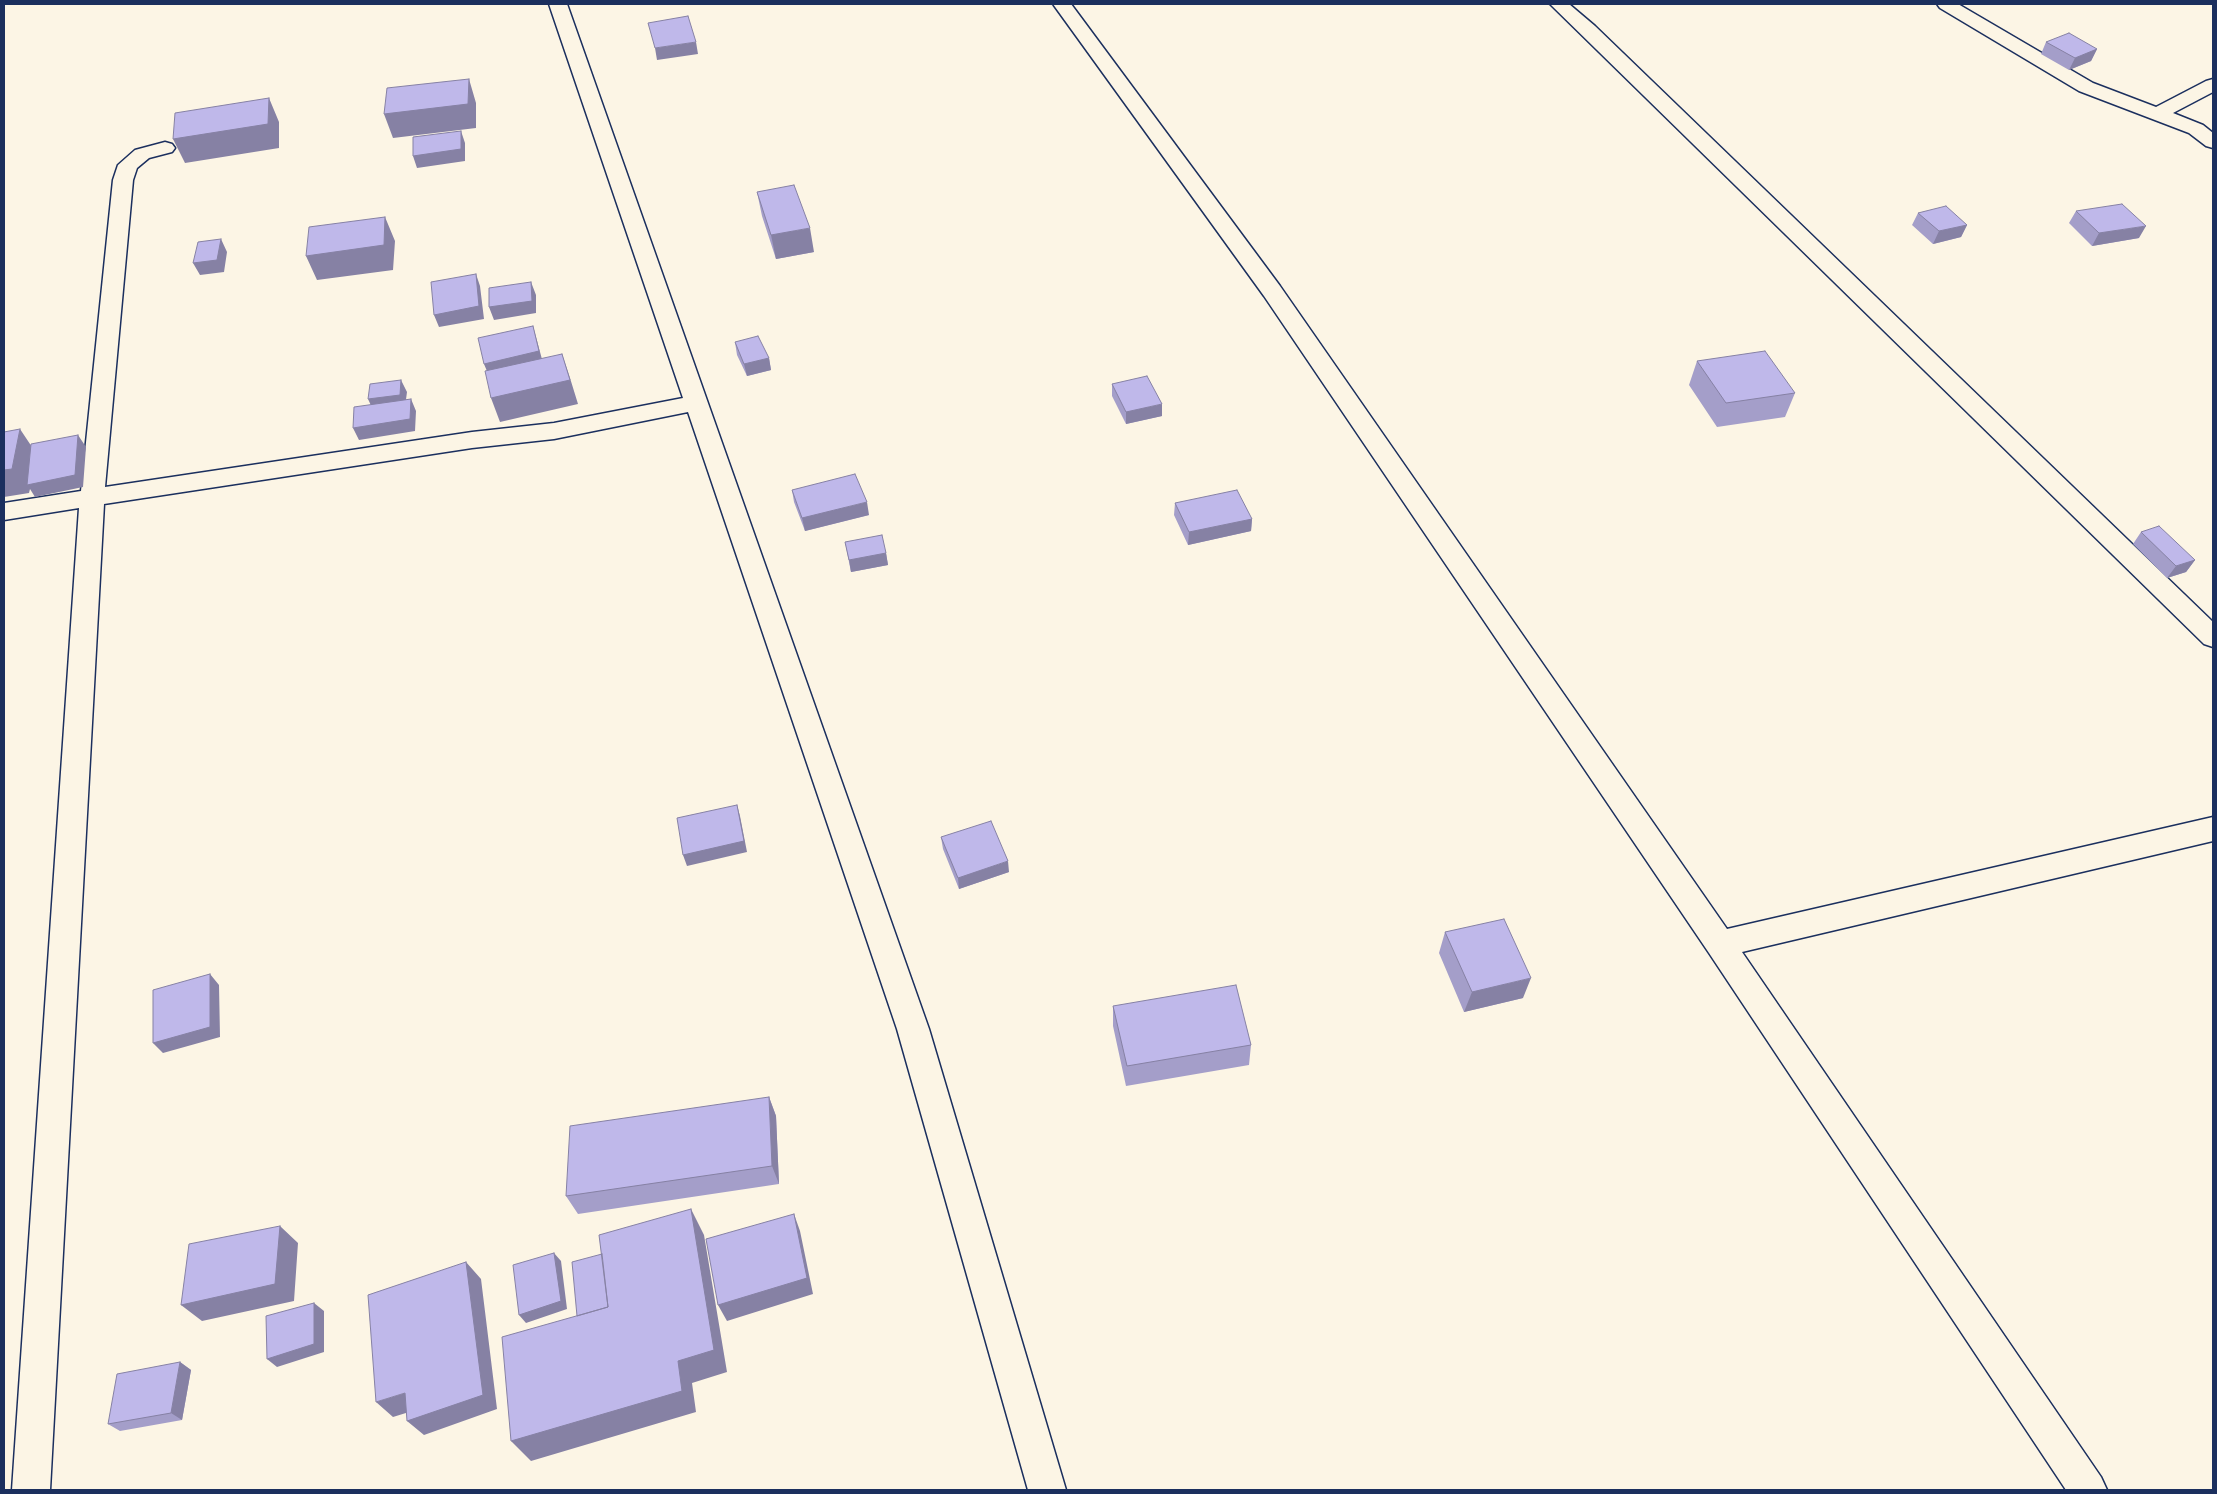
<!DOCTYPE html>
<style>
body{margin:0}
#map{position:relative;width:2217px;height:1494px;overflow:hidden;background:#fcf5e5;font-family:"Patrick Hand",sans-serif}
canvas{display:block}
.frame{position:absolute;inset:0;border:5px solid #1b2f5e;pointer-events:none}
</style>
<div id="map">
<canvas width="2217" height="1494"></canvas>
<div class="frame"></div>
</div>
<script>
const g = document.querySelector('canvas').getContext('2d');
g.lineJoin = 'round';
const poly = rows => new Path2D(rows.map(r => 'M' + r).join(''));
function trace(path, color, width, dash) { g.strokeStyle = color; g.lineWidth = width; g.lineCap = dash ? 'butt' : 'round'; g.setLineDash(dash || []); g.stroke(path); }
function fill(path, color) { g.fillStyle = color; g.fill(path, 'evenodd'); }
const minor = poly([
 [549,4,567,4,929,1029,1066,1490,1028,1490,897,1029,688,412,554,439,472,448,104,504,50,1490,12,1490,79,508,4,520,4,503,81,491,113,180,118,165,135,150,165,142,172,144,175,148,172,152,149,158,137,168,133,180,105,487,472,432,554,423,683,398,549,4],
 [1053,4,1071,4,1280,286,1727,929,2213,817,2213,841,1742,952,2101,1477,2107,1490,2066,1490,1709,953,1264,296,1053,4],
 [1550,4,1569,4,1595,26,2213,622,2213,647,2204,644,1550,4],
 [1937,4,1958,4,2093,83,2156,107,2206,81,2213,79,2213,92,2173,113,2203,125,2213,133,2213,148,2206,146,2189,133,2079,91,1940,8,1937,4]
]);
const wall = poly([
 [2046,42,2097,49,2091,61,2069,70,2041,54],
 [757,192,814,252,776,259,762,216],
 [2076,211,2139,238,2092,246,2069,223],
 [1918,213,1967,225,1961,237,1933,244,1912,225],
 [735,342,769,358,771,370,747,376,737,355],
 [1697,361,1795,393,1785,417,1717,427,1689,385],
 [1112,384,1162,416,1126,424,1112,396],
 [792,490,869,515,805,531,794,502],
 [1175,503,1252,519,1251,531,1188,545,1174,515],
 [2141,532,2195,560,2186,572,2167,578,2133,544],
 [845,542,886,553,888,565,851,572],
 [941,837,1009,872,959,889,943,849],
 [1445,932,1523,998,1464,1012,1439,953],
 [1113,1006,1251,1045,1249,1065,1126,1086,1113,1026],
 [769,1097,776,1116,779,1184,578,1214,566,1196],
 [180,1362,191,1370,182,1420,120,1431,108,1424]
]);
const shadedWall = poly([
 [696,42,698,54,657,60,655,48],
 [2097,49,2091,61,2069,70,2075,58],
 [469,79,476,103,476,128,393,138,384,114],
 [269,98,279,122,279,148,185,163,173,139],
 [461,131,465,143,465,161,417,168,413,156],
 [385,217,395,241,393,270,317,280,306,256],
 [1967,225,1961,237,1933,244,1939,231],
 [2146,226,2139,238,2092,246,2099,233],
 [810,228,814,252,776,259,771,235],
 [221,239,227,252,224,272,200,275,193,263],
 [476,274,480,286,484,319,439,327,434,315],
 [531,282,536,295,536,313,494,320,489,307],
 [533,326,543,363,489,376,484,364],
 [562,354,570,378,578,404,500,422,491,398],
 [769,358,771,370,747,376,744,364],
 [401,380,407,392,405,407,374,412,368,399],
 [411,399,416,411,415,431,359,440,353,428],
 [1162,404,1162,416,1126,424,1126,412],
 [20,429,36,453,78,435,86,447,83,487,35,497,30,489,29,493,4,497,4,470],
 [867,502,869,515,805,531,802,518],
 [1252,519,1251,531,1188,545,1189,532],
 [886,553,888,565,851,572,849,560],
 [2195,560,2186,572,2167,578,2176,566],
 [737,805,740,816,747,852,687,866,683,855],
 [1008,861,1009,872,959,889,958,878],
 [210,974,219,985,220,1037,163,1053,153,1043],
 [1531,978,1523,998,1464,1012,1472,992],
 [769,1097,776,1116,779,1184,772,1166],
 [691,1209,704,1235,727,1372,692,1383,696,1412,531,1461,511,1441,678,1361],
 [794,1214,800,1231,813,1294,727,1321,718,1305],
 [280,1226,298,1243,294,1301,202,1321,181,1305],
 [554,1253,561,1261,567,1309,526,1323,519,1315],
 [466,1262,481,1279,497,1409,424,1435,407,1421],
 [314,1303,324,1311,324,1352,277,1367,267,1359],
 [180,1362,191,1370,182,1420,171,1413],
 [405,1393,422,1408,393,1417,376,1402]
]);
const building = poly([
 [688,16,696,42,655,48,648,23,688,16],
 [2069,33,2097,49,2075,58,2046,42,2069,33],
 [469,79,468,104,384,114,387,88,469,79],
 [269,98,268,124,173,139,175,113,269,98],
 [461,131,461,149,413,156,413,137,461,131],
 [794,185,810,228,771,235,757,192,794,185],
 [2122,204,2146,226,2099,233,2076,211,2122,204],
 [1946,206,1967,225,1939,231,1918,213,1946,206],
 [385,217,384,245,306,256,309,227,385,217],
 [221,239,217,260,193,263,198,242,221,239],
 [476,274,479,306,434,315,431,282,476,274],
 [531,282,532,301,489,307,489,288,531,282],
 [533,326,539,351,484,364,478,338,533,326],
 [758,336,769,358,744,364,735,342,758,336],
 [1765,351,1795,393,1726,403,1697,361,1765,351],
 [562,354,570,380,491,398,485,371,562,354],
 [1147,376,1162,404,1126,412,1112,384,1147,376],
 [401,380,400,395,368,399,370,384,401,380],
 [411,399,410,419,353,428,354,407,411,399],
 [20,429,12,469,4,470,4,432,20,429],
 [78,435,75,475,27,485,31,444,78,435],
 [855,474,867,502,802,518,792,490,855,474],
 [1237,490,1252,519,1189,532,1175,503,1237,490],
 [2159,526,2195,560,2176,566,2141,532,2159,526],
 [882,535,886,553,849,560,845,542,882,535],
 [737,805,744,841,683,855,677,818,737,805],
 [991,821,1008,861,958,878,941,837,991,821],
 [1504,919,1531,978,1472,992,1445,932,1504,919],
 [210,974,210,1027,153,1043,153,990,210,974],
 [1236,985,1251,1045,1127,1066,1113,1006,1236,985],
 [769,1097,772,1166,566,1196,570,1126,769,1097],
 [691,1209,714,1350,678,1361,682,1391,511,1441,502,1337,608,1307,599,1235,691,1209],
 [794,1214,807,1278,718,1305,706,1239,794,1214],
 [280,1226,275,1284,181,1305,189,1244,280,1226],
 [554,1253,561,1301,519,1315,513,1265,554,1253],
 [602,1254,608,1307,577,1316,572,1262,602,1254],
 [466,1262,483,1395,407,1421,405,1393,376,1402,368,1295,466,1262],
 [314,1303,314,1344,267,1359,266,1316,314,1303],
 [180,1362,171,1413,108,1424,117,1374,180,1362]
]);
trace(minor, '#1b2f5e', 3);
fill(minor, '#fcf5e5');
fill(wall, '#a49ec9');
fill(shadedWall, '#8681a4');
fill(building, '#bfb8ea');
trace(building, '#8681a4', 1);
</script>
